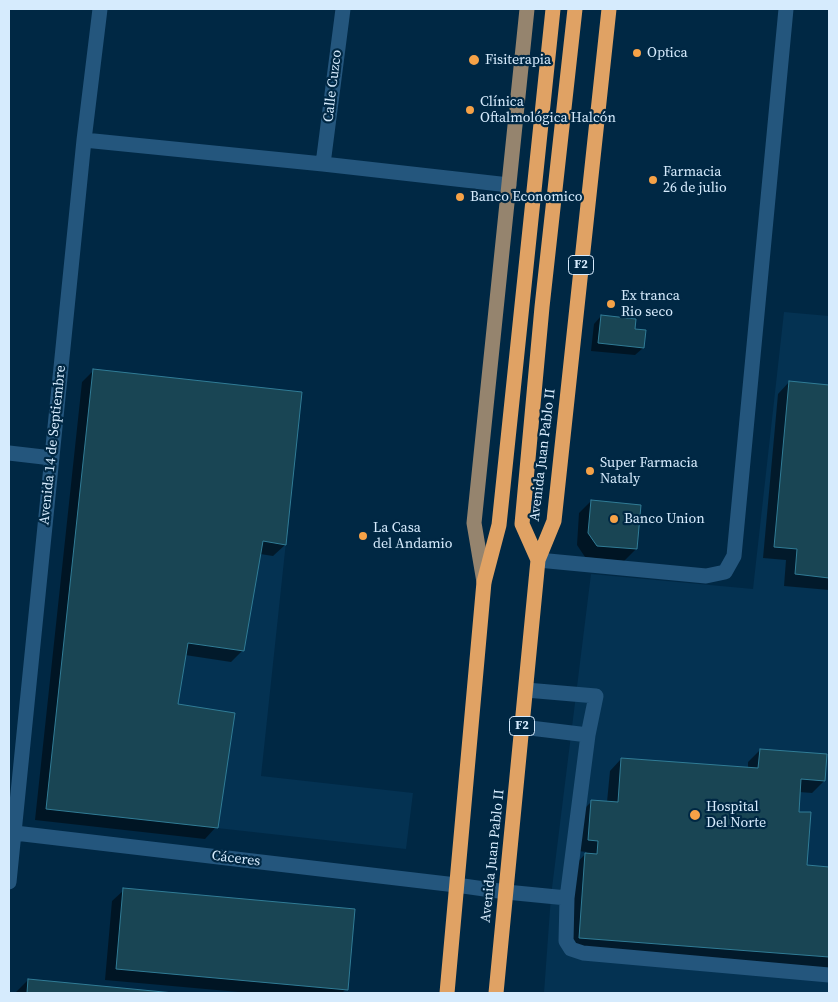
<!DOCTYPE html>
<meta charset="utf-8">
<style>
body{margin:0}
#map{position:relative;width:838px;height:1002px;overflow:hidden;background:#002844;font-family:"Source Serif 4",serif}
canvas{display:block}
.frame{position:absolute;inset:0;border:10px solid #d6ebfd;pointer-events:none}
</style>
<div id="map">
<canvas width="838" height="1002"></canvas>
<div class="frame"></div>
</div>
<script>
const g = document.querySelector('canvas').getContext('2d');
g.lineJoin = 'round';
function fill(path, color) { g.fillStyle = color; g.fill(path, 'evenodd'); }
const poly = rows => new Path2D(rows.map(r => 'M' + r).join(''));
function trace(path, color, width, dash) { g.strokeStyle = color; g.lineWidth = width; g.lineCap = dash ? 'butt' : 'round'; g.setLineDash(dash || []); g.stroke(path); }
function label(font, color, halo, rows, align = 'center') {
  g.font = font + ' "Source Serif 4",serif'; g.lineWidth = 4.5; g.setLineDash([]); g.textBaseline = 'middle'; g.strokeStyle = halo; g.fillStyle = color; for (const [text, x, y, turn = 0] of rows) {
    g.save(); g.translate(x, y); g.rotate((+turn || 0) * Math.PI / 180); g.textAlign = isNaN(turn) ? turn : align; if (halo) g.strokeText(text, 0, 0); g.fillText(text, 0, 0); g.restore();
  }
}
const built = poly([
 [784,312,829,316,829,993,544,993,551,896,591,574,753,589],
 [93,369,302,392,261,776,413,793,406,849,46,809]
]);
const shadow = poly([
 [601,316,634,330,643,348,635,355,591,351,594,324],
 [93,371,285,545,273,556,260,554,243,650,231,662,185,655,176,705,216,827,205,839,35,820,82,382],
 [789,382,829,386,829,590,784,586,786,560,763,558,778,394],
 [591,501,639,506,636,549,624,561,585,557,577,545,579,513],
 [760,750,824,781,812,793,799,792,797,813,806,867,829,869,829,969,567,949,574,866,587,852,577,851,580,813,592,801,607,802,610,771,621,759,748,769,748,762],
 [124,890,346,989,342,993,250,993,105,980,112,901],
 [28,980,161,993,15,993]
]);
const building = poly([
 [601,315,636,319,635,329,646,330,644,348,598,343,601,315],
 [93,369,302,392,286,545,263,541,244,651,188,643,178,704,235,713,218,828,46,809,93,369],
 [789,381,829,385,829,578,795,574,797,549,774,547,789,381],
 [591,500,641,505,637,549,597,546,588,533,591,500],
 [760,749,827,754,825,781,801,779,799,812,811,812,807,865,829,867,829,957,579,938,585,853,597,854,598,841,588,840,591,800,618,802,621,758,758,768,760,749],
 [123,888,355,909,348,990,116,969,123,888],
 [28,979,174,993,27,993,28,979]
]);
const minor = poly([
 [84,140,323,164,509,185],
 [323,164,343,9],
 [9,453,52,458],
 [538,560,706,576,725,572,734,556,786,9],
 [526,690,596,696,588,735,567,898,566,941,571,949,583,953,829,975],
 [522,727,588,735],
 [15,833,456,885,506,892,567,898],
 [9,882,84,140,100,9]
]);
const major = poly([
 [484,582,474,523,527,9]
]);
const highway = poly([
 [538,560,522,524,542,307,575,9],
 [447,993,484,582,499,525,553,9],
 [496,993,538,560,554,521,609,9]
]);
const markers = [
 [637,53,5,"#f6a247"],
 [474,60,6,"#f6a247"],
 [470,110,5,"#f6a247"],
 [653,180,5,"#f6a247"],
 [460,197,5,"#f6a247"],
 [611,304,5,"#f6a247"],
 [590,471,5,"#f6a247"],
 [614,519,5,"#f6a247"],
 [363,536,5,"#f6a247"],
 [695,815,6,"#f6a247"]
];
const shields = [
 [581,265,25],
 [522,726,25]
];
const shieldNames = [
 ["F2",581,265],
 ["F2",522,726]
];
const poiNames = [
 ["Optica",647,53],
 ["Fisiterapia",485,60],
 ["Clínica",480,102],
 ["Oftalmológica Halcón",480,118],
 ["Farmacia",663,172],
 ["26 de julio",663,188],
 ["Banco Economico",470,197],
 ["Ex tranca",621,296],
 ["Rio seco",621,312],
 ["Super Farmacia",600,463],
 ["Nataly",600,479],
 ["Banco Union",624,519],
 ["La Casa",373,528],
 ["del Andamio",373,544],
 ["Hospital",706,807],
 ["Del Norte",706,823]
];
const streetNames = [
 ["Calle Cuzco",333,86,-83],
 ["Avenida 14 de Septiembre",53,445,-84],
 ["Avenida Juan Pablo II",543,455,-83],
 ["Avenida Juan Pablo II",493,856,-84],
 ["Cáceres",236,859,7]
];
fill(built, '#043252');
fill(shadow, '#0007');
fill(building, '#194554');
trace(building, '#307c96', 1);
trace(minor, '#24567d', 15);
trace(major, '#95846e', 15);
trace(highway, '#e0a264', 15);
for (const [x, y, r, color] of markers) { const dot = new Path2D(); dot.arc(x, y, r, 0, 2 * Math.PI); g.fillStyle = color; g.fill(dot); trace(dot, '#002844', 2); }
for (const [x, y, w] of shields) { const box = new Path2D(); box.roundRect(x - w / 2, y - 9.5, w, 19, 4); g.fillStyle = '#002844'; g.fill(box); trace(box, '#d6ebfd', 1); }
label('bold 12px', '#d6ebfd', null, shieldNames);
label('14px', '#d6ebfd', '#002844', poiNames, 'left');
label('14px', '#d6ebfd', '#002844', streetNames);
</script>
